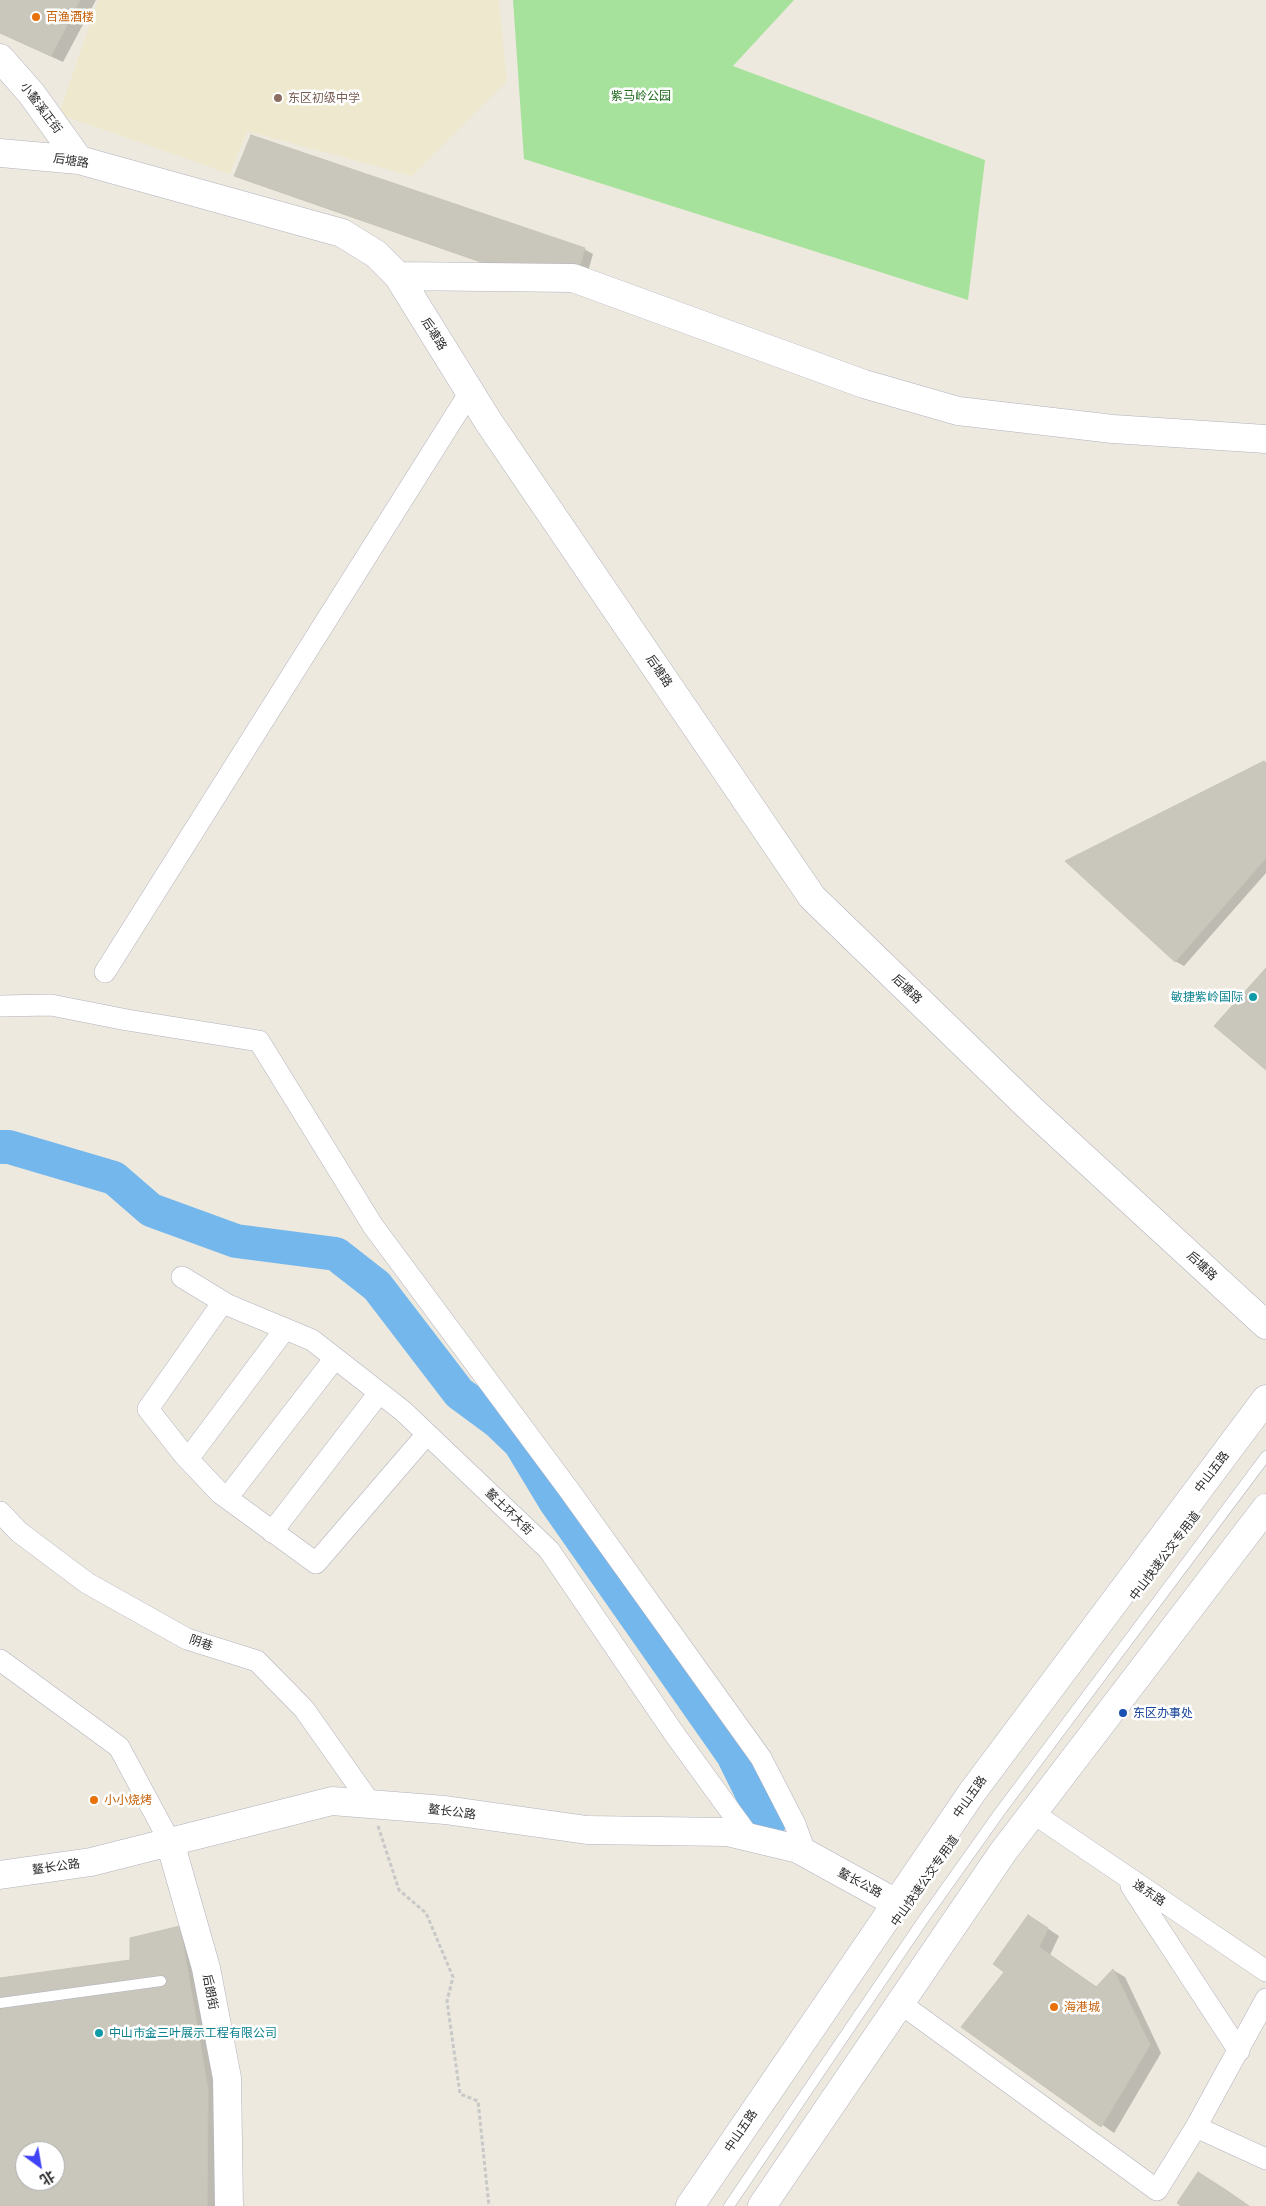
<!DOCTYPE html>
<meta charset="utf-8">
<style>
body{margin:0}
#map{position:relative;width:1266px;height:2206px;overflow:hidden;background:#ede9de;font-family:"Public Sans","Noto Sans SC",sans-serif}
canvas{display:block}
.north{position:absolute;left:15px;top:2141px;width:50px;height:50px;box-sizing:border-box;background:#fff;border:1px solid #aaa;border-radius:50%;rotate:148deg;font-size:14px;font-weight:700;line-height:20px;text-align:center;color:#2b2b2b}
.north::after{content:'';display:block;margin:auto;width:18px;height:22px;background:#4143f7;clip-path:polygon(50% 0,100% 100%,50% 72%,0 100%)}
</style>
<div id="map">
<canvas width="1266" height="2206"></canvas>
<div class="north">北</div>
</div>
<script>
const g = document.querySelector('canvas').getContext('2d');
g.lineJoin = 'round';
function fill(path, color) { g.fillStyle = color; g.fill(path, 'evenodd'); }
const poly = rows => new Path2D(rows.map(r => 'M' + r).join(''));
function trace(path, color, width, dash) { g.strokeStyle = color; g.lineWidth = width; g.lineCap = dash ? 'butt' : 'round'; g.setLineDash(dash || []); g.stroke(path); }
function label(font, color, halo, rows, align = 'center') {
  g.font = font + ' "Public Sans","Noto Sans SC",sans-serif'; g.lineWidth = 5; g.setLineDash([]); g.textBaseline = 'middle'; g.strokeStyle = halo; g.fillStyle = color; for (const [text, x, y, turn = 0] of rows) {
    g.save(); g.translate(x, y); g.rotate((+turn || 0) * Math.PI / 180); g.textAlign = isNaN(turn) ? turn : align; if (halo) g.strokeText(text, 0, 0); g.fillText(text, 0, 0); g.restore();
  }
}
const education = poly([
 [98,0,499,0,507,82,412,176,247,131,230,174,59,114]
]);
const green = poly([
 [513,0,794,0,733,66,985,160,968,300,524,159]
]);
const shadow = poly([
 [0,0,96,0,63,62,0,33],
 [236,175,584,249,593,254,587,275,500,269,245,180],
 [1266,763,1266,873,1184,966,1175,961],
 [1041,1924,1059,1936,1050,1955,1097,1987,1113,1970,1125,1977,1161,2053,1114,2133,963,2027],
 [179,1927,188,1932,217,2095,215,2206,0,2206,0,1979,132,1961],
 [25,2151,55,2151,55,2181,25,2181]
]);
const river = poly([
 [0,1147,9,1147,114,1178,151,1210,236,1241,336,1254,377,1286,459,1393,497,1421,520,1443,555,1501,733,1755,768,1826]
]);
const building = poly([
 [0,0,80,0,51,56,0,33,0,0],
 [251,135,585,248,578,271,490,265,234,176,251,135],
 [1264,761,1266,763,1266,858,1175,962,1065,861,1264,761],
 [1266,968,1266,1070,1214,1026,1266,968],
 [1028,1915,1048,1928,1039,1947,1096,1987,1113,1969,1150,2045,1101,2127,961,2027,1004,1972,993,1964,1028,1915],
 [180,1926,208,2089,207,2206,0,2206,0,1978,130,1960,130,1938,180,1926],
 [25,2151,55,2151,55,2181,25,2181,25,2151],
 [1198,2172,1226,2190,1249,2206,1181,2206,1177,2203,1198,2172]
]);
const path = poly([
 [378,1826,399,1890,426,1913,453,1977,447,2001,460,2094,478,2101,489,2206]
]);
const lane = poly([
 [0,2003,161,1981],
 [729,2206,923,1920,999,1813,1266,1456]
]);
const street = poly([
 [105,972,470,392],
 [0,1006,51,1005,127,1020,259,1041,373,1226,569,1490,761,1758,795,1824,806,1854],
 [182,1277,228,1305,312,1340,403,1411,549,1550,673,1732,750,1838],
 [223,1302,148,1409,184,1455,220,1493,316,1563,427,1434],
 [188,1459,285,1329],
 [227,1498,335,1358],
 [0,1512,19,1532,87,1583,187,1639,257,1661,304,1709,371,1804],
 [272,1532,379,1393],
 [0,1660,119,1747,170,1842],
 [1033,1813,1266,1971],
 [1131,1886,1239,2051],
 [1266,1999,1196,2127,1266,2159],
 [900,2003,1157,2190,1196,2127]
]);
const secondary = poly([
 [0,58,31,93,79,160],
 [0,153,79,160,342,233,376,254,398,276,488,421,812,897,1032,1110,1266,1325],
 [398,276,573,278,864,384,958,411,1113,429,1266,439],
 [170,1842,206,1968,227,2078,229,2206],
 [0,1875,91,1862,332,1801,445,1810,587,1830,727,1832,798,1849,896,1903],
 [690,2206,973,1791,1266,1399],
 [762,2206,1003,1852,1266,1508]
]);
const markers = [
 [36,17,5,"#e8710a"],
 [278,98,5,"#8d6e63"],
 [1253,997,5,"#0f9aa8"],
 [1123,1713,5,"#1a4fb4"],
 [94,1800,5,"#e8710a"],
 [1054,2007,5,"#e8710a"],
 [99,2033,5,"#0f9aa8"]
];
const foodNames = [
 ["百渔酒楼",46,17],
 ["小小烧烤",104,1800],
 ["海港城",1064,2007]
];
const parkNames = [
 ["紫马岭公园",641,96]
];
const educationNames = [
 ["东区初级中学",288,98]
];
const streetNames = [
 ["小鳌溪正街",41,108,53],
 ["后塘路",71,161,9],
 ["后塘路",434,334,58],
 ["后塘路",659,671,56],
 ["后塘路",907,989,44],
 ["后塘路",1202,1266,43],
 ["中山五路",1212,1472,-53],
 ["鳌土环大街",509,1512,44],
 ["中山快速公交专用道",1165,1556,-53],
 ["阴巷",201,1643,19],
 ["中山五路",970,1797,-55],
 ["鳌长公路",452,1812,7],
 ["鳌长公路",56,1867,-8],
 ["中山快速公交专用道",925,1881,-55],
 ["鳌长公路",860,1883,28],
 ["逸东路",1149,1893,34],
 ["后朗街",210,1992,79],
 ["中山五路",741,2131,-56]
];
const cultureNames = [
 ["敏捷紫岭国际",1243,997],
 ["中山市金三叶展示工程有限公司",109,2033,"left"]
];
const transitNames = [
 ["东区办事处",1133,1713]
];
fill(education, '#eee9ce');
fill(green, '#a7e29c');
fill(shadow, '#0003');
trace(river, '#73b7ed', 34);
fill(building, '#c9c7bc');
trace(building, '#c8c5b7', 1);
trace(lane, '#b1b1bf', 11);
trace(street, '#b1b1bf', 22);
trace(secondary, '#b1b1bf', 29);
trace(path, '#c8c8c8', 3, [4, 2.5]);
trace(lane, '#fff', 10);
trace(street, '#fff', 21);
trace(secondary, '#fff', 28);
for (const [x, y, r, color] of markers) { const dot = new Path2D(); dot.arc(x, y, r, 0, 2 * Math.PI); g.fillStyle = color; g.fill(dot); trace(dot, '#fff', 2); }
label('12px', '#c56008', '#fff', foodNames, 'left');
label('12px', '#1e681c', '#fff', parkNames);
label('12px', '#785e54', '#fff', educationNames, 'left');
label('12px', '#2b2b2b', '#fff', streetNames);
label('12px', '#0d838f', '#fff', cultureNames, 'right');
label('12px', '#164399', '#fff', transitNames, 'left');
</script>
